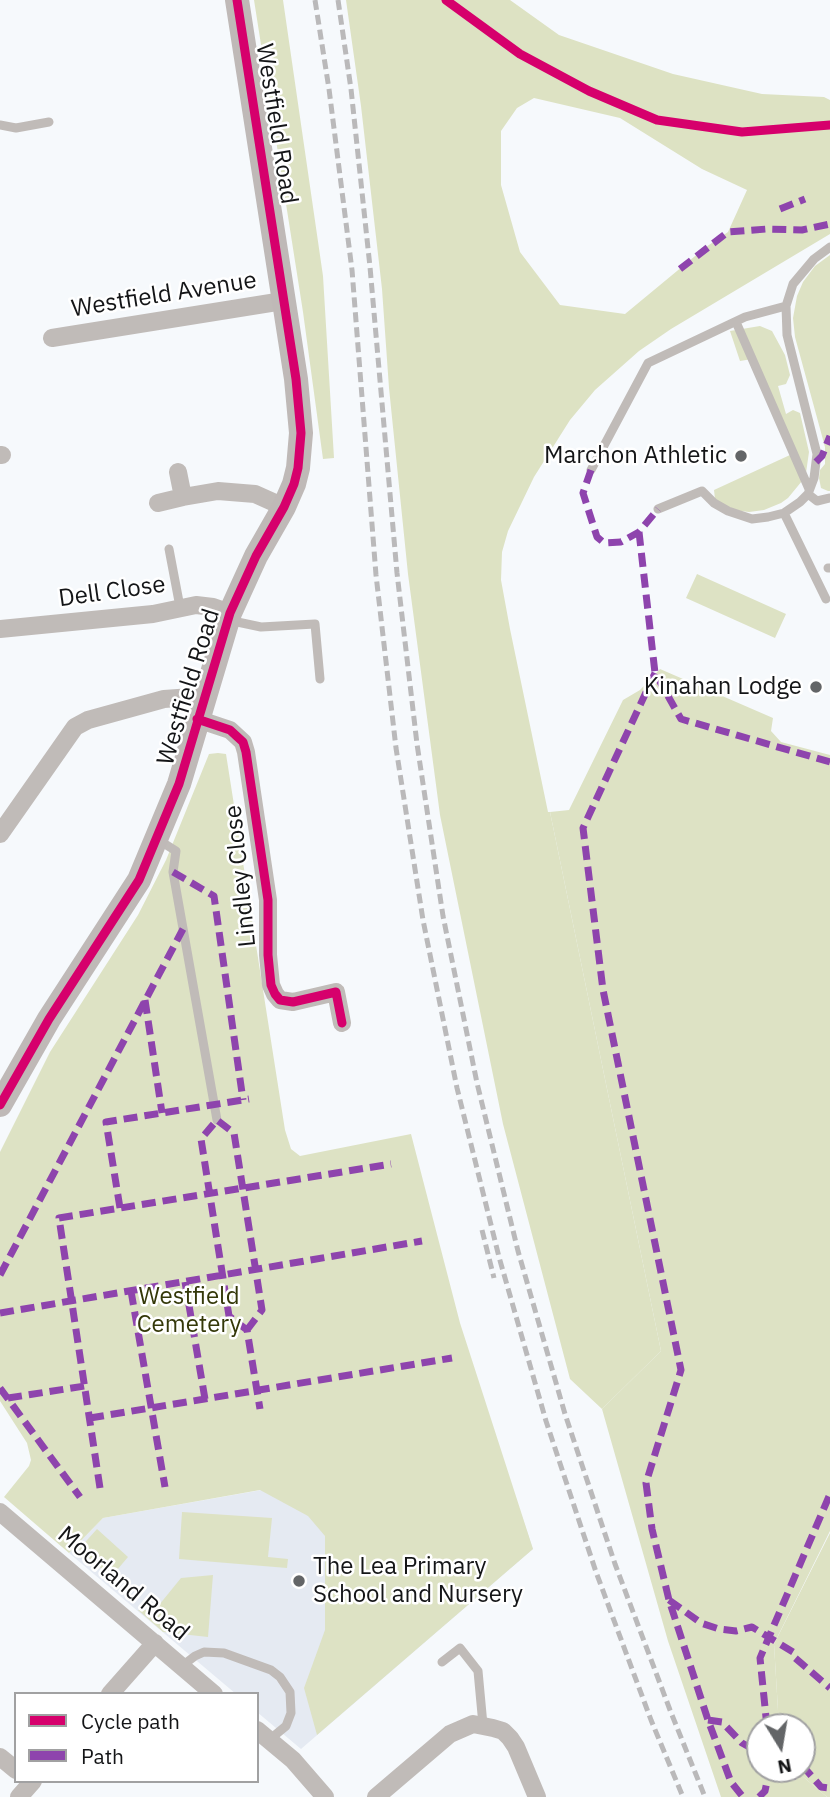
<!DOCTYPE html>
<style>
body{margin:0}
#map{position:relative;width:830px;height:1797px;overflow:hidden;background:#f6f9fc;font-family:"IBM Plex Sans",sans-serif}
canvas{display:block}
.legend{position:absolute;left:14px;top:1692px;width:245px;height:91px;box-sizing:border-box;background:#fff;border:2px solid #a1a1a2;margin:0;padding:9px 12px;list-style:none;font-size:21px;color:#141517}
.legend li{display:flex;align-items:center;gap:14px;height:35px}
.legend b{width:35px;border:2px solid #a1a1a2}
.north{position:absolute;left:746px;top:1713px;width:70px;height:70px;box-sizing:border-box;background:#fff;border:2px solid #a1a1a2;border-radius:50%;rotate:169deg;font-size:19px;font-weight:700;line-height:28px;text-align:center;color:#141517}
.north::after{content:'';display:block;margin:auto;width:24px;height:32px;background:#636567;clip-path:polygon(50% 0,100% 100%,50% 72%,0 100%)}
</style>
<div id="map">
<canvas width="830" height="1797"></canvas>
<ul class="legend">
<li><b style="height:9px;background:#d6006c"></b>Cycle path</li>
<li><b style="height:9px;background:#8e44ad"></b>Path</li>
</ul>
<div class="north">N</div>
</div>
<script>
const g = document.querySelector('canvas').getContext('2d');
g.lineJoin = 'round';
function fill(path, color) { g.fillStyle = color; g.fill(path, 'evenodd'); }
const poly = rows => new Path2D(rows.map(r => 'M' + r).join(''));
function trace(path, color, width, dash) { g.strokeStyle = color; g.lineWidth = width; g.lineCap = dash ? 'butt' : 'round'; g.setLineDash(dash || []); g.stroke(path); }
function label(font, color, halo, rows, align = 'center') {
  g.font = font + ' "IBM Plex Sans",sans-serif'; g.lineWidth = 5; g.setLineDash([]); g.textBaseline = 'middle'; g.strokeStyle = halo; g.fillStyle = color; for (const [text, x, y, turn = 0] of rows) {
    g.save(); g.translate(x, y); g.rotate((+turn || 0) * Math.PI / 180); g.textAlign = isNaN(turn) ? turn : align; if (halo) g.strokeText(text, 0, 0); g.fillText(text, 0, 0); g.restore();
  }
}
const built = poly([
 [499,1448,533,1549,301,1749,257,1712,257,1694,236,1694,69,1553,103,1518]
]);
const green = poly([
 [830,255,830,491,828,491,821,488,819,478,820,470,825,464,825,447,795,337,793,318,797,296,803,282,815,266],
 [760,326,772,331,785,355,790,375,786,384,778,386,786,414,793,410,800,413,809,452,806,473,752,359,740,361,730,331],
 [790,455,802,481,788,498,781,503,764,510,749,512,733,510,715,499,714,490],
 [697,574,786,614,775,638,686,598],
 [660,669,773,718,771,731,781,742,830,755,830,1531,774,1644,779,1727,760,1727,760,1769,794,1769,827,1797,721,1797,668,1641,602,1409,661,1351,550,812,569,810,623,700,640,690],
 [218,753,226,754,285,1130,291,1149,300,1156,411,1134,460,1323,533,1549,317,1735,304,1688,325,1630,325,1536,308,1516,260,1490,103,1518,69,1553,4,1497,29,1466,31,1460,27,1443,0,1401,0,1152,50,1052,138,915,166,860,209,754],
 [182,1512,272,1518,268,1557,288,1559,287,1568,179,1559],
 [97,1529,128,1557,111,1577,79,1549],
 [213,1575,208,1637,163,1632,138,1610,155,1610,181,1578]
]);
const forest = poly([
 [254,0,283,0,323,276,334,458,323,459,303,312],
 [346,0,510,0,559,35,673,74,762,94,824,97,830,100,830,234,671,329,639,351,595,390,570,420,534,477,508,531,502,552,501,580,510,629,548,812,550,812,661,1351,602,1409,570,1379,503,1124,440,815,408,574,389,388,382,289,361,106],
 [534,98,620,118,702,169,747,190,728,232,706,247,625,314,560,305,520,252,501,185,501,131,517,108],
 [830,1533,830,1797,827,1797,794,1769,802,1769,802,1727,779,1727,774,1644]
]);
const lane = poly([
 [0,125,16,128,49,122],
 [736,322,809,489],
 [591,470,648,363,745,317,786,306],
 [808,494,817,501,830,498],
 [658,509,702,491,714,503,728,511,752,519,768,517,784,513,800,502,808,494,814,478,817,454,787,335,786,306,793,284,814,259,830,247],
 [784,513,826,599],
 [169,549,180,607],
 [828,568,830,568],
 [228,620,261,627,315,624,320,679],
 [157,839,176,851,173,872,217,1120],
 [442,1662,460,1648,478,1671,483,1725],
 [182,1666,195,1656,204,1652,224,1653,271,1670,280,1677,290,1692,291,1713,286,1726,269,1740]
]);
const street = poly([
 [52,338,283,301],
 [0,455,2,455],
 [178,472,183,497,218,491,255,494,284,507],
 [158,503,183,497],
 [0,629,153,614,196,605,213,607,230,613],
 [197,719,230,730,243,742,246,752,268,900,268,955,271,985,275,994,280,1000,293,1002,336,992,342,1023],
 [0,834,75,727,88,720,164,699,192,697,202,700],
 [0,1512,214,1694],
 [110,1694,155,1643],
 [257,1730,293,1760,325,1797],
 [0,1757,16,1770],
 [19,1797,33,1781],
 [376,1797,450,1734,473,1724,493,1728,503,1731,510,1738,516,1747,537,1797]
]);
const secondary = poly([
 [0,1105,49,1019,139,880,179,784,230,613,256,556,284,507,294,484,298,468,301,433,296,379,237,0]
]);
const rail = poly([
 [315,0,329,89,352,270,376,575,396,748,423,920,457,1088,499,1257,546,1421,596,1572,651,1720,683,1797],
 [338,0,351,89,370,267,397,573,417,744,443,916,477,1083,518,1251,565,1414,615,1564,670,1710,705,1797],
 [482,1230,494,1278]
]);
const quiet = poly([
 [780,209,805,199],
 [680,269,728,232,767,229,802,230,830,224],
 [816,462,822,456,830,436],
 [591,470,583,493,597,537,604,543,621,542,639,532,658,509],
 [639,532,655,673,681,719,830,762],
 [655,673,583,828,603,990,681,1370,646,1483,652,1529,669,1600,708,1720,731,1782,743,1797],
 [173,872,214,896,243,1100],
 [145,1000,162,1113],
 [120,1208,106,1122,249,1099],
 [0,1275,183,929],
 [185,1282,205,1399],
 [131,1291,165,1487],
 [0,1313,422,1241],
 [247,1330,262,1310,234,1133,217,1120,201,1139,229,1316,247,1330,260,1409],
 [0,1388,80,1497],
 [8,1398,85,1386],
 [90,1418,452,1358],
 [100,1488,59,1218,391,1164],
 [669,1600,701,1623,719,1629,736,1631,752,1627,793,1652,794,1657,830,1688],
 [708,1720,722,1722,742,1743,760,1753],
 [767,1727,760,1658,830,1494],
 [802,1765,821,1787,830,1788],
 [786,1769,799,1779],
 [759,1797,765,1791,768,1777,766,1769]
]);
const cycleway = poly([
 [446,0,520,54,589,91,657,120,742,132,830,125],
 [197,719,230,730,243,742,246,752,268,900,268,955,271,985,275,994,280,1000,293,1002,336,992,342,1023],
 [0,1105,49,1019,139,880,179,784,230,613,256,556,284,507,294,484,298,468,301,433,296,379,237,0]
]);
const markers = [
 [741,456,7,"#636567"],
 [816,687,7,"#636567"],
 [299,1581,7,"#636567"]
];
const streetNames = [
 ["Westfield Road",276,124,81],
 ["Westfield Avenue",164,295,-9],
 ["Dell Close",112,592,-8],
 ["Westfield Road",189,687,-73],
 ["Lindley Close",241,876,-96],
 ["Moorland Road",123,1584,40]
];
const poiNames = [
 ["Marchon Athletic",727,456],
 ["Kinahan Lodge",802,687],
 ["The Lea Primary",313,1567,"left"],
 ["School and Nursery",313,1595,"left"]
];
const parkNames = [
 ["Westfield",189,1297],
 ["Cemetery",189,1325]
];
fill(built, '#e5eaf2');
fill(green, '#dde2c4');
fill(forest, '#dde2c3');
trace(lane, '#c0bbb8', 9);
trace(street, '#c0bbb8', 18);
trace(secondary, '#bfb9b7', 24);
trace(rail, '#bab9ba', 5, [10, 5]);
trace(quiet, '#8e44ad', 7, [14, 7]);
trace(cycleway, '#d6006c', 9);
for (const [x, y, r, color] of markers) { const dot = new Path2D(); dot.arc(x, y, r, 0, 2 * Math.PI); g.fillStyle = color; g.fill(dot); trace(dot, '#fff', 2.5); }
label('24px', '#141517', '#fff', streetNames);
label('24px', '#141517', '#fff', poiNames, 'right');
label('24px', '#343809', '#fff', parkNames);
</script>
